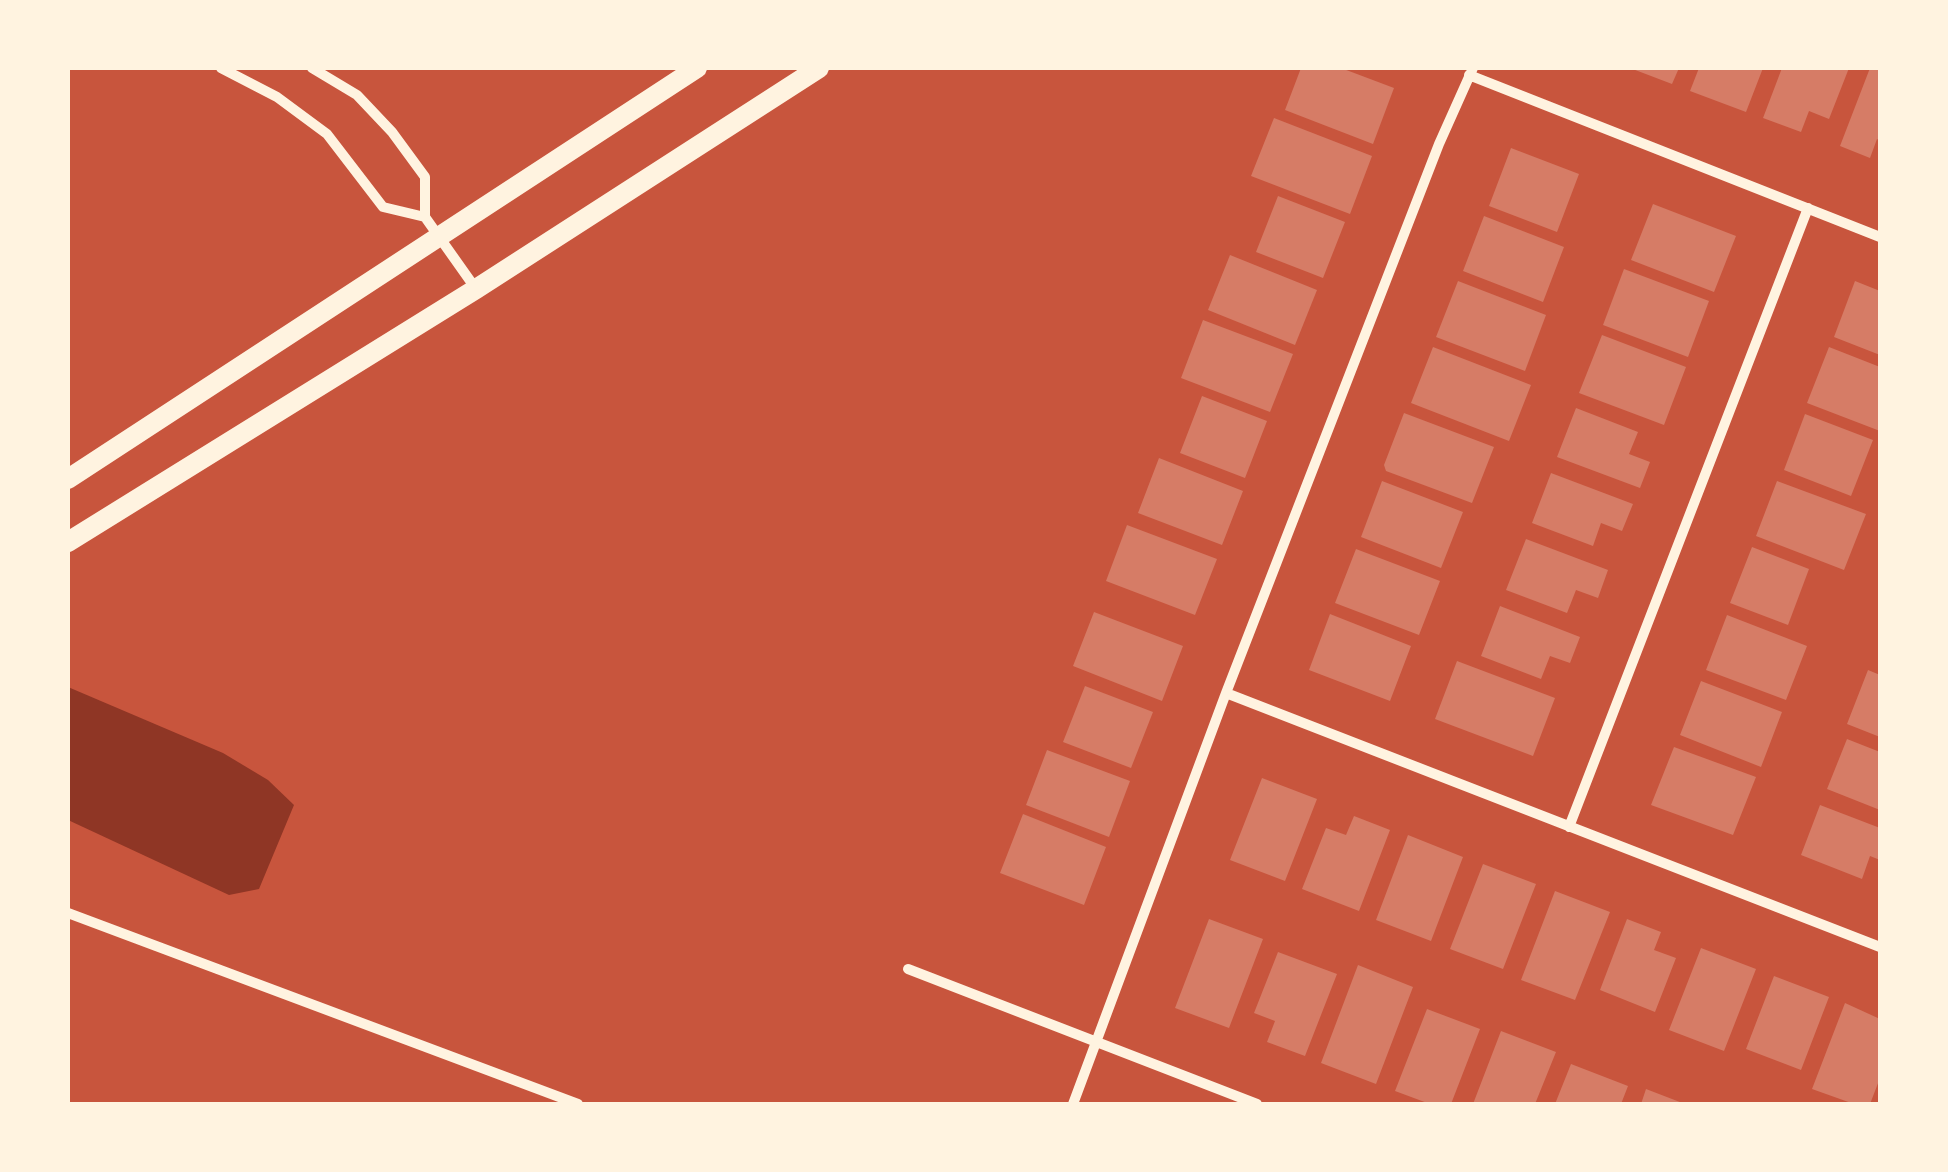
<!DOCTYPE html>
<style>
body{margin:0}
#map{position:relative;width:1948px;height:1172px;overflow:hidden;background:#c8553d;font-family:"DM Sans",sans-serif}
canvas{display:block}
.frame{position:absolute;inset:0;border:70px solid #fff3e0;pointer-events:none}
</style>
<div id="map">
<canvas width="1948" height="1172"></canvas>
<div class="frame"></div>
</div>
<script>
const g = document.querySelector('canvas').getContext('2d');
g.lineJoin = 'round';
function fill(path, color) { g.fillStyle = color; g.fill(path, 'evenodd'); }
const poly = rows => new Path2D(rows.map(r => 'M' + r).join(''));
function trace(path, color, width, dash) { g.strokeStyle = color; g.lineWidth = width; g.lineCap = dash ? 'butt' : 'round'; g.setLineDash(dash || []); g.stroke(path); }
const water = poly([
 [68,687,223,753,268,780,294,805,259,889,229,895,68,820]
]);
const building = poly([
 [1301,68,1341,68,1394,88,1373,144,1285,110],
 [1630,68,1679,68,1672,84],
 [1699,68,1763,68,1746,112,1690,91],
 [1782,68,1849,68,1829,119,1809,111,1801,132,1763,118],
 [1870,68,1880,70,1880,141,1877,139,1870,158,1840,146],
 [1274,118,1372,156,1350,214,1251,176],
 [1511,148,1579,174,1557,232,1489,206],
 [1278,196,1345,222,1323,278,1256,252],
 [1653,204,1736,236,1714,292,1631,260],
 [1484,216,1564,247,1543,302,1463,271],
 [1230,255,1317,290,1295,345,1208,310],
 [1624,269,1709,301,1688,357,1603,325],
 [1458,281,1546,315,1525,371,1436,337],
 [1855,281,1880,291,1880,355,1834,337],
 [1203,320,1293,354,1270,412,1181,378],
 [1602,335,1686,367,1664,425,1579,393],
 [1433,347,1531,385,1509,441,1411,403],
 [1829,347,1880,367,1880,431,1807,403],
 [1202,396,1267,421,1245,478,1180,453],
 [1576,408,1638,432,1629,454,1650,462,1640,488,1557,457],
 [1404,413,1494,447,1472,503,1386,471,1384,465],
 [1805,414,1873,440,1851,496,1784,470],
 [1159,458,1243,491,1222,545,1138,513],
 [1551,473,1633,504,1622,531,1601,523,1593,546,1532,523],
 [1382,481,1463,512,1441,568,1361,537],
 [1777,481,1866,514,1844,570,1756,536],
 [1127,525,1217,559,1195,615,1106,581],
 [1526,539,1608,570,1598,598,1576,590,1567,613,1506,590],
 [1752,547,1809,569,1788,625,1730,603],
 [1356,549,1440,581,1419,635,1335,603],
 [1500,606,1580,637,1570,663,1550,656,1541,679,1481,656],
 [1094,612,1183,646,1162,701,1073,666],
 [1330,614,1411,646,1390,701,1309,670],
 [1727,615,1807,646,1786,700,1706,670],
 [1457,661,1555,698,1533,756,1435,719],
 [1868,670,1880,675,1880,737,1847,724],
 [1701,681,1782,712,1761,767,1680,735],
 [1085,686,1153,712,1131,768,1063,742],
 [1847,739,1880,752,1880,810,1827,789],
 [1674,747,1756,777,1733,835,1651,805],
 [1047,750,1130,781,1109,837,1026,805],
 [1262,778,1317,799,1285,881,1230,860],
 [1820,805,1880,828,1880,860,1870,856,1862,879,1801,855],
 [1023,814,1106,847,1084,905,1000,873],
 [1354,816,1390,830,1359,911,1302,889,1326,828,1346,835],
 [1408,835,1463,857,1431,941,1376,920],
 [1483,864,1536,884,1503,969,1450,949],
 [1555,891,1610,912,1575,1000,1521,980],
 [1209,919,1263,939,1229,1028,1175,1008],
 [1627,919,1661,932,1654,950,1676,958,1655,1012,1600,990],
 [1701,948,1756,969,1724,1051,1669,1030],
 [1278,952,1337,974,1305,1056,1267,1042,1275,1021,1254,1013],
 [1358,965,1413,987,1376,1084,1321,1063],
 [1774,976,1829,997,1801,1070,1746,1049],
 [1845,1003,1880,1019,1880,1078,1870,1104,1854,1104,1812,1089],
 [1427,1009,1480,1029,1451,1104,1430,1104,1395,1091],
 [1501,1031,1556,1052,1535,1104,1473,1104],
 [1571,1064,1628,1086,1621,1104,1555,1104],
 [1646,1089,1685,1104,1641,1104]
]);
const minor = poly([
 [221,68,277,97,327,134,383,207,425,217],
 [312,68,357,95,392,132,425,177,425,217,476,289],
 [1469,75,1880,237],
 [1226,693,1880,947],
 [1569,827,1808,208],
 [68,913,578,1104],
 [908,969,1257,1104],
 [1073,1104,1226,693,1439,144,1473,68]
]);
const secondary = poly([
 [68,479,697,68],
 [68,542,476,289,819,68]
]);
fill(water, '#8f3625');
fill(building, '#d67c66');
trace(minor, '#fff3e0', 10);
trace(secondary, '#fff3e0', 20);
</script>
